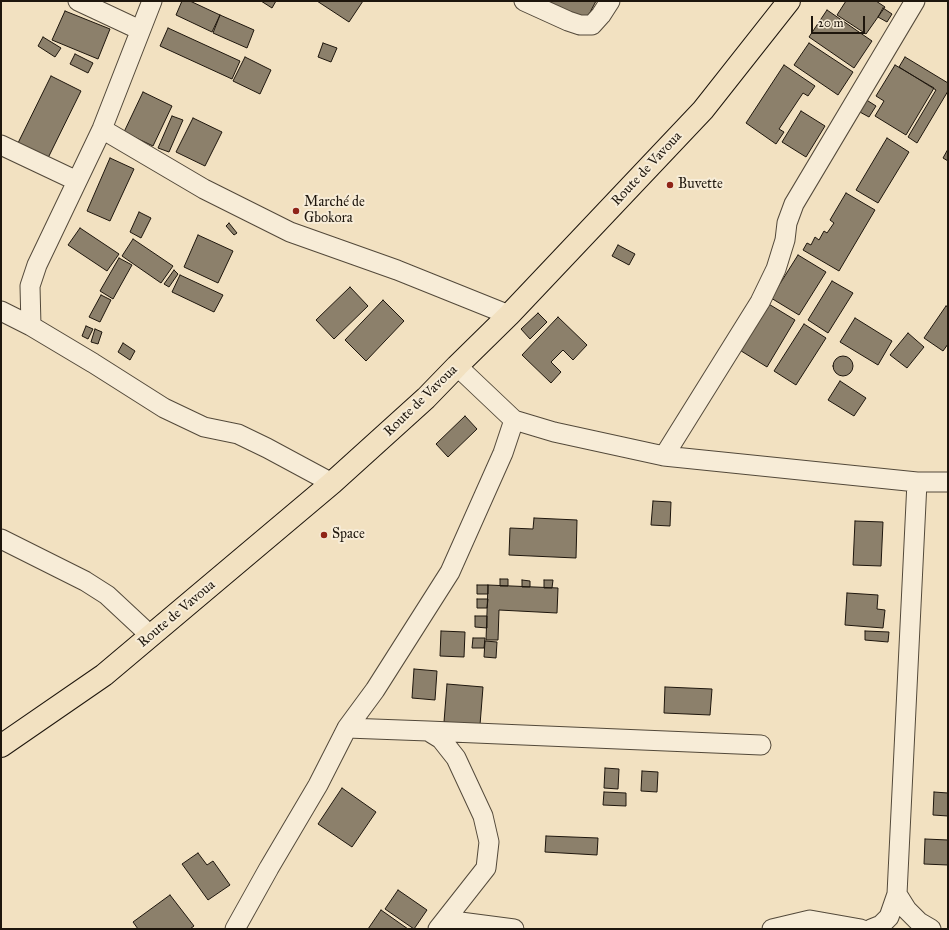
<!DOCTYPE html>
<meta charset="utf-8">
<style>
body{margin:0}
#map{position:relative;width:949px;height:930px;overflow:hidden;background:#f2e1c1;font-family:"IM FELL Great Primer",serif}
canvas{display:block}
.frame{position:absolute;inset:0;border:2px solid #1e160d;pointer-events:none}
.scale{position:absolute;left:811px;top:16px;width:54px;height:18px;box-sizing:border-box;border:2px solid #1e160d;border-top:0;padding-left:5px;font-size:12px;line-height:14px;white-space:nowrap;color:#1e160d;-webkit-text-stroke:3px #f7ecd7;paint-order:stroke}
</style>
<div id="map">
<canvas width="949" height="930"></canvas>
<div class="frame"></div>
<div class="scale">20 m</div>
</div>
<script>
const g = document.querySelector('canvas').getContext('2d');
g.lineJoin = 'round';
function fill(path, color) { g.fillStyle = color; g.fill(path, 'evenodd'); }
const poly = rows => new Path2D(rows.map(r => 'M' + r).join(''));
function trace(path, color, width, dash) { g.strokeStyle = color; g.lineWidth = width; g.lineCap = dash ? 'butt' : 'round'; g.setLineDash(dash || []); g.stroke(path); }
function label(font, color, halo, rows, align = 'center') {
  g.font = font + ' "IM FELL Great Primer",serif'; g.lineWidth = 4; g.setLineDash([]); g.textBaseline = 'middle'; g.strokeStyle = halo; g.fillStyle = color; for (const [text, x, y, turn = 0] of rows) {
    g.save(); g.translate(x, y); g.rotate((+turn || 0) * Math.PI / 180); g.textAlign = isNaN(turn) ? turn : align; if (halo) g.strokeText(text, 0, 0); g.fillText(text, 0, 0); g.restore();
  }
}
const building = poly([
 [182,1,190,1,220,15,212,32,176,15,182,1],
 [261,1,276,1,272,8,261,1],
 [317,1,363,1,349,22,317,1],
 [545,1,596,1,585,22,545,1],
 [846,1,876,1,885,7,866,34,837,15,846,1],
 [883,8,892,14,887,22,878,17,883,8],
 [827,10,872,41,854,68,809,37,827,10],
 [65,11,110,29,98,59,52,40,65,11],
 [220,15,254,30,247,48,213,33,220,15],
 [168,28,240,61,232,79,160,46,168,28],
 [43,37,61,48,55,57,38,46,43,37],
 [323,43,337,48,331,62,318,57,323,43],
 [809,43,853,72,838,95,794,65,809,43],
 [75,54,93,63,88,73,70,64,75,54],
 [245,57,271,70,260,94,233,81,245,57],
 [905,57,948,83,948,91,917,143,908,137,936,90,899,67,905,57],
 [784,65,815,86,808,96,803,93,779,129,784,132,776,144,746,123,784,65],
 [895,65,934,88,906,135,875,116,884,101,876,96,895,65],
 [51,76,81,91,48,158,18,143,51,76],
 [143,92,172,106,153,146,124,132,143,92],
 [865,99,876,106,869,117,858,111,865,99],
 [801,111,825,126,806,157,782,142,801,111],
 [172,116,183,120,169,152,158,148,172,116],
 [193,118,222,132,205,166,176,152,193,118],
 [887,138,909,152,878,203,856,190,887,138],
 [948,149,948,161,943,158,948,149],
 [110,158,134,169,110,221,87,211,110,158],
 [846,193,875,210,839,271,803,250,807,243,811,245,815,237,819,240,824,231,827,233,834,223,830,220,846,193],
 [139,212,151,218,141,238,130,232,139,212],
 [229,223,237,233,234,235,226,226,229,223],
 [80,228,119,254,107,271,68,245,80,228],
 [198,235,233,251,218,283,184,267,198,235],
 [133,239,173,266,161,283,122,256,133,239],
 [618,245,635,254,629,265,612,256,618,245],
 [798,255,826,272,799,315,771,298,798,255],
 [119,258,132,265,113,299,100,291,119,258],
 [174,270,178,274,169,287,164,284,174,270],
 [180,275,223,295,214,312,172,292,180,275],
 [832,281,853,293,828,333,808,320,832,281],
 [350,287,368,306,334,339,316,320,350,287],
 [101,295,111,300,100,322,89,317,101,295],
 [383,300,404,321,366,361,345,340,383,300],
 [767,303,795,320,767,367,738,349,767,303],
 [946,306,948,307,948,344,943,351,924,338,946,306],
 [538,313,547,322,530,339,521,329,538,313],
 [558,317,587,345,573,360,563,350,551,362,561,372,551,383,522,355,558,317],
 [855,318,892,341,878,365,840,342,855,318],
 [804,324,826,338,796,385,774,371,804,324],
 [86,326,93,329,88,339,82,336,86,326],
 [95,329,102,332,98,344,91,342,95,329],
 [908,333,924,347,907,368,890,355,908,333],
 [123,343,135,351,130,360,118,352,123,343],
 '833 366a10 10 0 1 1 20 0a10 10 0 1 1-20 0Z',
 [840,381,866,398,854,416,828,400,840,381],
 [465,416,477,429,448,457,436,444,465,416],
 [653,501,671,502,670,526,651,525,653,501],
 [534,518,577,520,576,558,509,555,510,528,533,529,534,518],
 [855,521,883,522,881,566,853,565,855,521],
 [500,579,508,579,508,586,500,586,500,579],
 [522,580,530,581,530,587,522,587,522,580],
 [544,580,553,580,552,588,544,588,544,580],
 [477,585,488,585,488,594,477,594,477,585],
 [488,585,558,588,557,613,499,610,498,640,486,640,488,585],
 [847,593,878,595,877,609,885,610,883,628,845,625,847,593],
 [477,599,488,599,487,608,477,608,477,599],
 [475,616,487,616,487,628,475,627,475,616],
 [441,631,465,632,464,657,440,656,441,631],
 [865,631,889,632,888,642,865,640,865,631],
 [473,638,485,638,484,648,472,648,473,638],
 [485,641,497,642,496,658,484,657,485,641],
 [414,669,437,671,435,700,412,698,414,669],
 [447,684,483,687,480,725,444,722,447,684],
 [665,687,712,689,710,715,664,713,665,687],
 [605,768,619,769,618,789,604,788,605,768],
 [642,771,658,772,657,792,641,791,642,771],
 [342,788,376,812,352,847,318,824,342,788],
 [604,792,626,793,626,806,603,805,604,792],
 [934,792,948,793,948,816,933,815,934,792],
 [546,836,598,838,597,855,545,852,546,836],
 [925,839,948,840,948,865,924,864,925,839],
 [198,853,207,865,213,861,230,885,208,900,182,864,198,853],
 [398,890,427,910,414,929,385,909,398,890],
 [170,895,194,926,190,929,138,929,133,922,170,895],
 [381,910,408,929,368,929,381,910]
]);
const minor = poly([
 [78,1,140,30],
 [524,1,568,21,580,25,592,25,601,15,610,1],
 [102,129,204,189,290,232,397,270,509,315],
 [1,145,77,181],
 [1,311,31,326,93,363,164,408,204,427,238,434,267,448,332,483],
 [31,326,30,286,37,265,102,129,152,1],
 [457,366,514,420,554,432,664,456,917,482,948,482],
 [664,456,760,302,776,269,785,240,787,223,794,204,915,1],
 [1,539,85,581,107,595,151,636],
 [347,728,428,731,441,739,456,758,483,816,489,842,486,868,438,929],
 [428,731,761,745],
 [897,894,907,910,919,922,931,929],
 [445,920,514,929],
 [235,929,269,868,318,785,347,728,375,690,450,572,503,453,514,420],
 [772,929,810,920,861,929],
 [871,929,881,925,889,917,897,894,917,482]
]);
const major = poly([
 [1,746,104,675,332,483,426,398,457,366,509,315,703,110,789,1]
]);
const markers = [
 [670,185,4,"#8f2418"],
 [296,211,4,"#8f2418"],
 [324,535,4,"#8f2418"]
];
const streetNames = [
 ["Route de Vavoua",647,169,-47],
 ["Route de Vavoua",421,401,-44],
 ["Route de Vavoua",177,614,-40]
];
const poiNames = [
 ["Buvette",678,185],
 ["Marché de",304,203],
 ["Gbokora",304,219],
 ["Space",332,535]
];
fill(building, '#8c806b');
trace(building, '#1e160d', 1);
trace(minor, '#53493a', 21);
trace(major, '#1e160d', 24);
trace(minor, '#f7ecd7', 19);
trace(major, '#f2e1c1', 22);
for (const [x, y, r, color] of markers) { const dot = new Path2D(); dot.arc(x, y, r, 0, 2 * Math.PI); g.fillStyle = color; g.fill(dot); trace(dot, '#f7ecd7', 1.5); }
label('14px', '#1e160d', '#f7ecd7', streetNames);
label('14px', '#1e160d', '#f7ecd7', poiNames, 'left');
</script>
